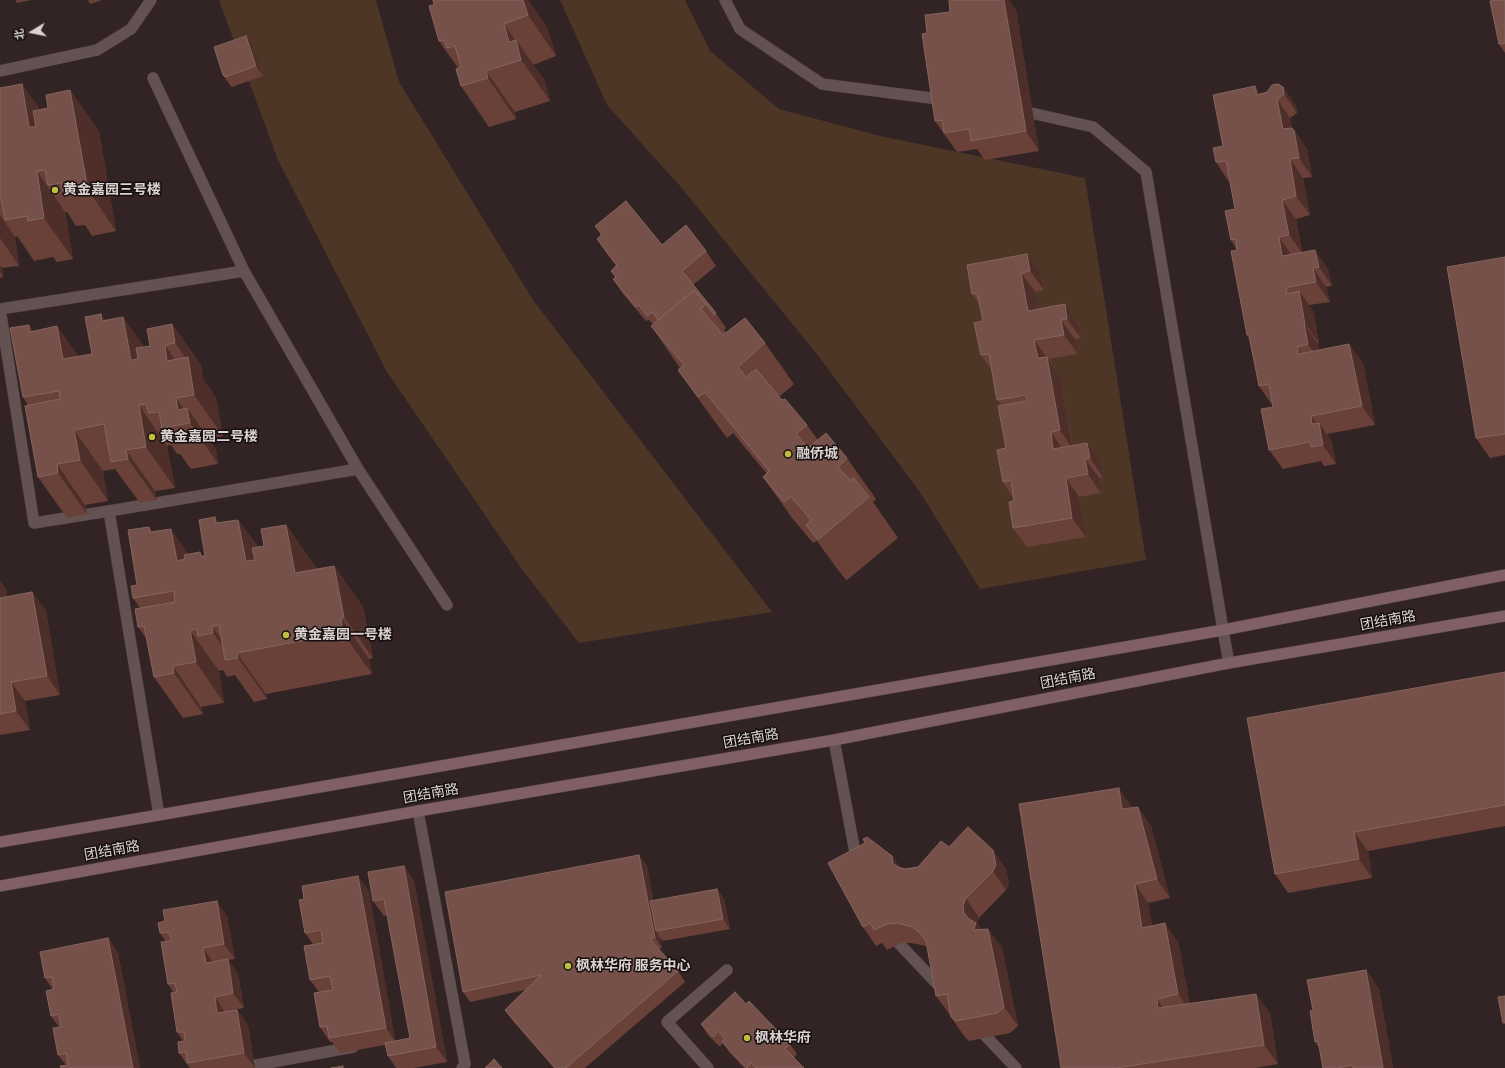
<!DOCTYPE html>
<meta charset="utf-8">
<style>
body{margin:0}
#map{position:relative;width:1505px;height:1068px;overflow:hidden;background:#322324;font-family:Bitter,"Noto Sans SC",serif}
canvas{display:block}
.north{position:absolute;left:12px;top:12px;width:40px;height:40px;-webkit-text-stroke:3px #160f0f;paint-order:stroke;rotate:260deg;font-size:11px;font-weight:700;line-height:16px;text-align:center;color:#dcd2d2}
.north::after{content:'';display:block;margin:auto;width:14px;height:18px;background:#dcd2d2;clip-path:polygon(50% 0,100% 100%,50% 72%,0 100%)}
</style>
<div id="map">
<canvas width="1505" height="1068"></canvas>
<div class="north">北</div>
</div>
<script>
const g = document.querySelector('canvas').getContext('2d');
g.lineJoin = 'round';
function fill(path, color) { g.fillStyle = color; g.fill(path, 'evenodd'); }
const poly = rows => new Path2D(rows.map(r => 'M' + r).join(''));
function trace(path, color, width, dash) { g.strokeStyle = color; g.lineWidth = width; g.lineCap = dash ? 'butt' : 'round'; g.setLineDash(dash || []); g.stroke(path); }
function label(font, color, halo, rows, align = 'center') {
  g.font = font + ' Bitter,"Noto Sans SC",serif'; g.lineWidth = 3; g.setLineDash([]); g.textBaseline = 'middle'; g.strokeStyle = halo; g.fillStyle = color; for (const [text, x, y, turn = 0] of rows) {
    g.save(); g.translate(x, y); g.rotate((+turn || 0) * Math.PI / 180); g.textAlign = isNaN(turn) ? turn : align; if (halo) g.strokeText(text, 0, 0); g.fillText(text, 0, 0); g.restore();
  }
}
const green = poly([
 [219,0,376,0,399,82,533,300,772,612,579,643,524,572,387,372,278,160],
 [560,0,685,0,710,51,779,109,880,136,1085,178,1146,560,980,589,920,492,816,353,680,186,607,105]
]);
const minor = poly([
 [725,0,740,29,822,84,946,100],
 [153,78,244,271,358,469,447,605],
 [1018,110,1093,127,1146,172,1223,630,1229,663],
 [0,309,34,523,109,511,159,815],
 [0,309,244,271],
 [109,511,358,469],
 [834,740,857,863],
 [418,811,465,1064,462,1068],
 [889,933,943,990],
 [976,1026,1016,1068],
 [241,1068,353,1047],
 [708,1068,667,1022,727,970]
]);
const tertiary = poly([
 [0,71,97,50,131,29,151,0]
]);
const secondary = poly([
 [0,842,159,815,1223,630,1505,575],
 [0,886,418,811,834,740,1229,663,1505,616]
]);
const wall = poly([
 [15,0,31,0,17,3],
 [88,0,101,0,100,1,90,4],
 [433,0,528,0,547,27,556,56,533,65,545,81,550,101,515,112,516,119,489,127,461,86,458,68,439,41],
 [1505,0,1505,53,1499,44],
 [1016,10,1039,151,985,160,977,149,957,152,935,121],
 [253,46,263,76,232,87,230,85,223,75],
 [22,84,40,110,48,108,70,90,99,131,116,231,92,236,85,225,76,226,67,212,65,212,73,259,57,262,53,257,34,261,17,236,15,237,19,266,2,268,3,277,0,278,0,88],
 [1283,87,1296,106,1297,113,1290,118,1292,128,1294,130,1307,149,1312,177,1303,178,1310,215,1296,219,1302,252,1328,269,1332,286,1326,287,1330,302,1309,305,1313,310,1319,343,1318,344,1319,350,1349,344,1363,363,1375,425,1327,434,1332,442,1336,464,1324,466,1321,461,1283,469,1269,450,1273,405,1272,405,1259,386,1249,339,1247,335,1237,250,1231,240,1235,209,1230,181,1229,182,1216,162,1223,146,1260,94],
 [595,226,662,245,706,251,716,266,693,285,716,313,726,328,724,330,726,332,765,343,794,384,779,397,807,425,818,440,847,458,876,499,873,502,898,538,847,580,846,580,835,566,817,541,813,543,792,518,763,477,767,474,733,433,727,438,707,411,678,370,680,368,651,326,653,324,649,320,646,321,623,294,613,279,616,277,611,271,616,266,607,254,597,239,601,235],
 [1027,254,1041,273,1044,290,1035,292,1038,309,1065,304,1078,324,1081,338,1075,339,1078,354,1049,359,1060,376,1073,446,1101,462,1103,477,1099,478,1101,493,1079,497,1086,537,1027,547,1013,528,1014,501,1013,497,1003,482,1006,448,1001,405,997,400,992,371,981,355,983,321,980,305,972,294],
 [1505,257,1505,455,1490,458,1476,438],
 [123,317,144,347,150,346,172,324,201,365,203,379,216,398,223,436,208,439,216,449,218,464,191,469,180,454,177,454,171,445,167,446,175,488,155,491,157,500,140,503,115,469,103,471,108,501,85,505,87,514,67,518,38,477,28,405,23,397,33,331,57,326,78,356,92,354,106,320],
 [238,520,258,547,264,546,286,525,315,566,316,569,334,566,363,607,373,658,369,659,372,674,266,694,267,699,254,702,235,675,227,677,223,670,219,671,224,703,201,707,203,714,183,718,154,677,146,638,138,627,140,608,133,598,137,585,149,527,152,532,189,554,203,556,205,556,219,523],
 [0,581,6,589,7,597,32,592,46,611,60,695,25,701,30,730,0,735],
 [1505,672,1505,826,1368,851,1372,878,1288,893,1275,874],
 [1132,807,1151,826,1170,898,1148,903,1152,925,1178,942,1190,1004,1270,1013,1278,1064,1255,1068,1061,1068],
 [949,847,1006,869,1009,884,1006,890,979,918,977,923,981,930,988,929,1002,948,1018,1026,1010,1033,969,1041,964,1036,951,1017,951,1015,950,1015,936,996,927,947,926,946,911,943,901,943,887,950,882,943,876,946,863,927,892,856,900,868,905,869,918,867],
 [639,855,647,866,653,901,717,889,724,899,730,929,663,941,660,938,662,948,658,949,678,971,685,982,585,1068,554,1068,512,1020,505,1010,525,990,470,1002,463,992],
 [404,866,414,881,447,1062,414,1068,396,1068,388,1056,385,1045,340,1053,332,1042,330,1042,320,1027,319,992,310,980,313,944,305,933,369,891,395,1041,410,1038,387,915,384,916,373,901],
 [227,916,235,959,228,960,238,974,244,1008,225,1012,237,1010,248,1025,255,1068,190,1068,179,1053,183,1041,177,1032,174,993,168,984,166,942,160,933],
 [108,938,118,953,140,1068,61,1068,66,1065,58,1055,59,1027,51,1016,53,990,45,978],
 [1366,970,1379,989,1393,1068,1323,1068,1319,1048,1315,1042,1313,1010],
 [746,1004,790,1044,797,1054,794,1058,804,1068,744,1068,729,1052,723,1043,720,1047,708,1035,701,1024]
]);
const shadedWall = poly([
 [523,0,528,0,547,27,556,56,528,15],
 [1004,0,1009,0,1016,10,1039,151,1026,131],
 [504,24,517,43,516,40,545,81,550,101,509,42],
 [246,36,253,46,263,76,256,66],
 [486,71,515,112,516,119,488,78],
 [22,84,51,125,29,127],
 [1255,86,1268,105,1257,95],
 [1283,87,1296,106,1297,113,1284,94],
 [70,90,99,131,116,231,88,190],
 [1277,99,1290,118,1296,149,1283,129],
 [1294,130,1307,149,1312,177,1299,158],
 [1290,159,1303,178,1310,215,1296,196],
 [37,171,65,212,73,259,44,218],
 [1282,200,1296,219,1303,254,1289,235],
 [0,215,15,237,19,266,0,238],
 [1279,237,1292,256,1282,256],
 [1315,250,1328,269,1332,286,1319,267],
 [1027,254,1041,273,1044,290,1030,271],
 [0,265,2,268,3,277,0,272],
 [1313,268,1326,287,1330,302,1316,282],
 [1021,273,1035,292,1042,330,1028,311],
 [1299,291,1313,310,1319,343,1305,324],
 [1065,304,1078,324,1081,338,1067,319],
 [101,314,130,355,123,317,152,358,159,401,102,321],
 [1061,320,1075,339,1078,354,1064,335],
 [172,324,201,365,203,379,216,398,223,436,194,395,167,361,165,345,192,385,188,362,175,343],
 [1304,324,1318,344,1321,363,1308,344],
 [29,325,58,366,30,332],
 [57,326,86,367,63,359],
 [1034,340,1060,376,1073,450,1060,430,1038,358],
 [1349,344,1363,363,1375,425,1362,406],
 [1297,347,1310,366,1299,354],
 [176,398,189,416,187,408,216,449,218,464,190,423,178,410],
 [139,405,167,446,175,488,146,447],
 [1311,416,1320,428,1319,423,1332,442,1336,464,1323,445,1312,424],
 [74,430,103,471,108,501,80,460],
 [1051,432,1064,451,1053,449],
 [1087,443,1101,462,1103,477,1090,458],
 [126,450,155,491,157,500,128,459],
 [1085,459,1099,478,1101,493,1088,474],
 [57,464,85,505,87,514,58,473],
 [1066,478,1079,497,1086,537,1072,518],
 [215,517,244,558,216,523],
 [238,520,267,561,246,561],
 [286,525,315,566,323,614,295,573],
 [171,529,200,570,177,561],
 [334,566,363,607,373,658,344,617],
 [0,581,6,589,10,617,0,603],
 [32,592,46,611,60,695,47,676],
 [341,618,369,659,372,674,343,633],
 [212,626,235,659,232,659,213,633],
 [190,630,219,671,224,703,196,662],
 [237,653,266,694,267,699,238,658],
 [173,666,201,707,203,714,174,673],
 [11,682,25,701,30,730,16,711],
 [1119,788,1132,807,1136,829,1122,809],
 [1138,807,1151,826,1170,898,1157,879],
 [1354,832,1368,851,1372,878,1359,859],
 [993,850,1006,869,1009,884,1006,890,993,871],
 [639,855,647,866,659,931,656,931,660,938,662,948,655,938],
 [892,856,905,875,893,864],
 [404,866,414,881,447,1062,436,1047],
 [358,876,369,891,396,1043,386,1028],
 [1135,884,1148,903,1156,947,1142,928],
 [717,889,724,899,730,929,723,919],
 [966,898,979,918,977,923,990,942,987,948,974,929,964,913,963,906],
 [217,901,227,916,235,959,224,944],
 [1165,923,1178,942,1192,1013,1178,994],
 [988,929,1002,948,1018,1026,1004,1007],
 [108,938,118,953,140,1068,133,1068],
 [651,938,658,949,651,940],
 [203,948,213,962,206,963],
 [228,959,238,974,244,1008,233,993],
 [1366,970,1379,989,1393,1068,1383,1068],
 [1256,994,1270,1013,1278,1064,1264,1045],
 [215,997,225,1012,217,1013],
 [1157,999,1170,1018,1158,1008],
 [237,1010,248,1025,255,1068,244,1053]
]);
const building = poly([
 [433,0,523,0,528,15,504,24,509,42,516,40,521,60,486,71,488,78,461,86,456,69,461,67,455,46,447,48,444,40,439,41,429,6,434,5,433,0],
 [949,0,1004,0,1026,131,971,141,969,129,944,133,942,120,935,121,922,34,927,33,925,15,950,12,949,0],
 [1496,0,1505,0,1505,43,1499,44,1490,1,1496,0],
 [246,36,256,66,225,77,223,75,214,47,246,36],
 [22,84,29,127,36,127,33,111,48,108,46,95,70,90,88,190,64,195,61,183,48,185,45,170,37,171,44,218,28,221,27,216,5,220,0,193,0,88,22,84],
 [1278,84,1283,87,1284,94,1277,99,1283,129,1292,128,1294,130,1299,158,1290,159,1296,196,1282,200,1289,235,1279,237,1282,256,1315,250,1319,267,1313,268,1316,282,1289,287,1286,289,1287,294,1299,291,1305,324,1304,324,1308,344,1297,347,1299,354,1349,344,1362,406,1311,416,1312,424,1319,423,1323,445,1311,447,1310,442,1269,450,1261,409,1273,407,1270,389,1268,384,1259,386,1249,335,1247,335,1231,251,1237,250,1236,239,1231,240,1225,211,1235,209,1226,161,1216,162,1213,148,1223,146,1213,95,1255,86,1257,95,1267,92,1272,85,1278,84],
 [626,201,662,245,686,225,706,251,682,271,716,313,714,315,706,304,695,291,693,291,658,320,653,313,652,312,647,316,639,305,636,307,613,279,616,277,611,271,617,265,597,239,602,234,595,226,626,201],
 [1027,254,1030,271,1021,273,1028,311,1065,304,1067,319,1061,320,1064,335,1034,340,1038,358,1047,357,1060,430,1051,432,1053,449,1087,443,1090,458,1085,459,1088,474,1066,478,1072,518,1013,528,1009,502,1014,501,1011,480,1003,482,997,450,1006,448,998,406,1027,401,1026,395,997,400,989,354,981,355,974,323,983,321,977,293,972,294,967,265,1027,254],
 [1505,257,1505,434,1476,438,1447,267,1505,257],
 [693,291,695,291,706,304,701,309,723,335,745,318,746,319,765,343,738,367,746,377,756,369,782,400,785,399,807,425,796,434,808,448,826,433,847,458,838,467,850,480,851,481,853,477,869,497,819,539,817,539,806,525,811,520,791,497,784,502,763,477,769,471,705,392,698,397,678,370,684,365,651,326,693,291],
 [101,314,102,321,123,317,131,360,138,359,136,348,150,346,147,329,172,324,175,343,165,345,167,361,188,357,194,395,176,398,178,410,187,408,190,423,162,428,159,412,149,413,146,404,139,405,146,447,126,450,128,459,111,462,104,424,74,430,80,460,57,464,58,473,38,477,25,406,60,399,59,391,23,397,10,328,29,325,30,332,57,326,63,359,92,354,85,317,101,314],
 [215,517,216,523,238,520,246,561,255,560,252,548,264,546,261,529,286,525,295,573,334,566,344,617,341,618,343,633,237,653,238,658,225,660,219,625,212,626,213,633,198,636,197,629,190,630,196,662,173,666,174,673,154,677,144,626,138,627,135,609,175,602,174,591,133,598,131,586,137,585,128,530,149,527,150,532,171,529,177,561,185,559,184,555,200,552,201,556,205,556,199,520,215,517],
 [32,592,47,676,11,682,16,711,0,714,0,598,32,592],
 [1505,672,1505,805,1354,832,1359,859,1275,874,1247,718,1505,672],
 [1119,788,1122,809,1138,807,1157,879,1135,884,1142,928,1165,923,1178,994,1157,999,1158,1008,1256,994,1264,1045,1116,1068,1061,1068,1019,804,1119,788],
 [968,827,993,850,996,865,993,871,966,898,963,906,964,913,969,919,976,923,974,929,974,930,988,929,1004,1007,997,1013,956,1021,951,1017,947,994,936,996,926,941,921,934,912,927,898,923,887,924,874,930,870,923,863,927,828,863,865,843,863,839,867,837,892,856,893,864,898,867,905,869,918,867,941,841,949,847,968,827],
 [639,855,655,938,651,938,651,940,678,971,566,1068,555,1068,505,1010,541,975,463,992,445,892,639,855],
 [404,866,436,1047,388,1056,385,1043,410,1038,384,899,373,901,368,872,404,866],
 [358,876,386,1028,329,1038,327,1026,320,1027,314,993,333,990,330,976,310,980,304,946,323,943,321,930,305,933,299,900,304,899,302,886,358,876],
 [717,889,723,919,656,931,650,901,717,889],
 [217,901,224,944,203,948,206,963,228,959,233,993,215,997,217,1013,237,1010,244,1053,187,1063,186,1052,179,1053,178,1042,185,1041,184,1032,177,1032,171,993,177,992,175,983,168,984,161,942,171,941,169,932,160,933,158,923,165,921,163,910,217,901],
 [108,938,133,1068,61,1068,60,1066,68,1065,66,1053,58,1055,53,1028,61,1027,59,1014,51,1016,46,991,54,989,52,977,45,978,40,952,108,938],
 [1366,970,1383,1068,1353,1068,1352,1065,1337,1068,1323,1068,1318,1041,1315,1042,1310,1011,1313,1010,1307,980,1366,970],
 [735,992,746,1004,749,1001,790,1044,785,1049,804,1068,756,1068,751,1063,747,1068,722,1042,725,1039,718,1031,713,1037,701,1024,735,992],
 [1505,996,1505,1023,1503,1023,1498,997,1505,996],
 [494,1059,502,1068,485,1068,494,1059],
 [343,1066,343,1068,331,1068,343,1066]
]);
const markers = [
 [55,190,4,"#c0be41"],
 [152,437,4,"#c0be41"],
 [788,454,4,"#c0be41"],
 [286,635,4,"#c0be41"],
 [568,966,4,"#c0be41"],
 [747,1038,4,"#c0be41"]
];
const poiNames = [
 ["黄金嘉园三号楼",63,190],
 ["黄金嘉园二号楼",160,437],
 ["融侨城",796,454],
 ["黄金嘉园一号楼",294,635],
 ["枫林华府 服务中心",576,966],
 ["枫林华府",755,1038]
];
const streetNames = [
 ["团结南路",1388,621,-10],
 ["团结南路",1068,679,-11],
 ["团结南路",751,739,-10],
 ["团结南路",431,794,-10],
 ["团结南路",112,851,-10]
];
fill(green, '#4e3626');
trace(minor, '#4c3f41', 12);
trace(tertiary, '#4c3f41', 12);
trace(secondary, '#4c3f41', 12);
trace(minor, '#645253', 11);
trace(tertiary, '#645253', 11);
trace(secondary, '#805f67', 11);
fill(wall, '#694139');
fill(shadedWall, '#4e2e29');
fill(building, '#755149');
trace(building, '#85655e', 1);
for (const [x, y, r, color] of markers) { const dot = new Path2D(); dot.arc(x, y, r, 0, 2 * Math.PI); g.fillStyle = color; g.fill(dot); trace(dot, '#160f0f', 1.5); }
label('bold 14px', '#dcd2d2', '#160f0f', poiNames, 'left');
label('14px', '#dcd2d2', '#160f0f', streetNames);
</script>
